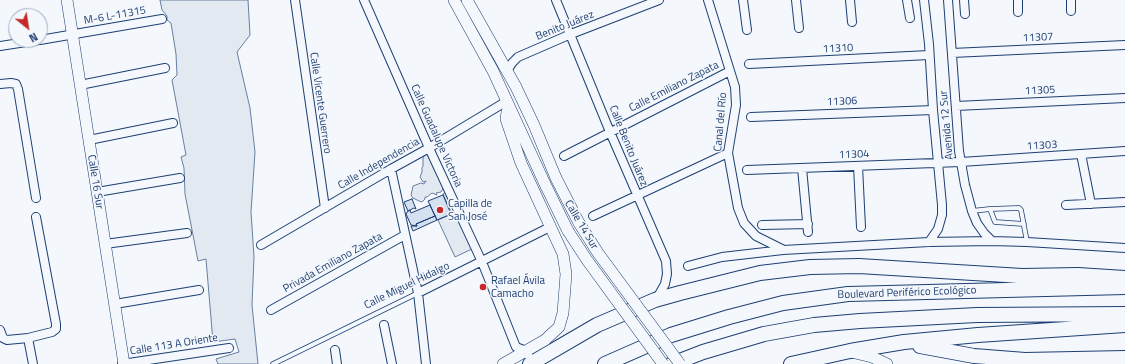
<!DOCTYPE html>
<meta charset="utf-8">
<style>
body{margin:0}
#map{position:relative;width:1125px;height:364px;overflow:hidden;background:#f4f7fb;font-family:"Titillium Web",sans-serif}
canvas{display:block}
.north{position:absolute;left:8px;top:8px;width:40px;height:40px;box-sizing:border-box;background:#f4f7fb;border:1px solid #9eadc5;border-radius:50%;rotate:150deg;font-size:11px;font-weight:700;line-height:16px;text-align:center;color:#1d3f73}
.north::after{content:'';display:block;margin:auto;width:14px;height:18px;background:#c62828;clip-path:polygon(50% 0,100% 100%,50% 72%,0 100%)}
</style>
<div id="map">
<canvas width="1125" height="364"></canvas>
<div class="north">N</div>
</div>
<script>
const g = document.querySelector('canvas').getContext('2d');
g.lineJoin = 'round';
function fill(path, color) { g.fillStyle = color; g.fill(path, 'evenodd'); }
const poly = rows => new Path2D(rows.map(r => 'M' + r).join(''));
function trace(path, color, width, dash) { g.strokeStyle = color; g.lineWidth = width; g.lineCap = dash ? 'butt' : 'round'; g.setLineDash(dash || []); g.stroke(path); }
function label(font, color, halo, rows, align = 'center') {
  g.font = font + ' "Titillium Web",sans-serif'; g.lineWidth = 3; g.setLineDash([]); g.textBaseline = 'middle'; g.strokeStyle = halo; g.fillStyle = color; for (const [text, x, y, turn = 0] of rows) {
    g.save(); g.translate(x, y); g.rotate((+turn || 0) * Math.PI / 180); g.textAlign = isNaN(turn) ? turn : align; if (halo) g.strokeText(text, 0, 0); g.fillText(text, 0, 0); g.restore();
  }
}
const green = poly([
 [160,0,248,0,250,35,237,52,250,108,255,152,251,212,254,257,252,305,258,364,218,364,216,359,239,352,235,339,213,342,206,259,198,261,185,194,184,168,181,157,186,155,172,80,177,75,176,54,171,23,167,20,167,16,162,10,160,0],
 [428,152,432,164,436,166,444,187,441,192,436,193,437,195,432,193,427,197,425,197,425,199,422,202,419,201,413,198,411,195,412,191,413,186,421,183,424,184,426,181,423,182,420,177,422,172,422,168,423,166,423,158,425,154,428,152],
 [445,187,474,248,455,257,438,220,452,214,443,194,445,193,444,189,445,187]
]);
const building = poly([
 [443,195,451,214,437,220,428,201,443,195],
 [412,199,416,209,414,208,408,211,404,202,412,199],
 [430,205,435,216,416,224,417,226,411,225,406,214,407,212,410,210,411,213,430,205],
 [435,216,437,220,413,231,411,226,417,226,416,224,435,216]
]);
const lane = poly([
 [990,209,995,222,1024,224],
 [972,211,990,209,1019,208,1021,210,1027,242],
 [273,364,418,293]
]);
const street = poly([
 [295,0,325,208],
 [364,0,429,148,482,262,516,347,526,351,528,355],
 [556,0,610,132,666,261,667,274,665,284,656,300],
 [708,0,735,87,736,105,728,153,738,208,744,223,756,236,782,249],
 [743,0,747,30],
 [796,0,799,28],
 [850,0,852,22],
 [907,0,910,18],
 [924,0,929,44,933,110,942,205,942,215,938,229,929,242],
 [948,0,959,151,965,185,972,211,977,223,984,233,992,241],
 [964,0,965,14],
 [1018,0,1018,12],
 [1071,0,1071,11],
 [40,40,162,19],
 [0,46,39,40],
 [952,53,1125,45],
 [749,64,929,55],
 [507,71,512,63,518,57,571,34,659,0],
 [0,84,11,83,16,84,18,89,36,198],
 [80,85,165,68],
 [956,106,1125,98],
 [751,117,933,110],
 [89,140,173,123],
 [1081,154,1091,204],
 [564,156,730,71],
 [858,166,861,227],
 [802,168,808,232],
 [391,169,418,293,426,364],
 [747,170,961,162,1125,151],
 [97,192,180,178],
 [1066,205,1125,202],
 [593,216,728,153],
 [762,225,808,224],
 [105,244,187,233],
 [261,245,391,169,429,148,507,101],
 [688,266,722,257,783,250,929,242,992,241,1027,242,1125,248],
 [418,293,550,227],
 [115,304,199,290],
 [271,310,405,235],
 [384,325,392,364],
 [0,330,3,338,7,340,28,338,52,332,56,329,56,324,36,217],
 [28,338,33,364],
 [335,350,337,364],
 [122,364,229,348]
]);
const secondary = poly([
 [67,0,124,364],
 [454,0,493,71,545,184,568,231],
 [467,0,516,87,534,125,556,178,579,223],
 [851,352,872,357,887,364],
 [503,364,545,340,559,327,563,313,566,274,563,254,521,163,506,119,507,112,509,106]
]);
const highway = poly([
 [920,346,974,356,1025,360,1125,358],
 [530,364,597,325,655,300,680,293,760,273,810,267,859,266,1022,276,1078,275,1125,278],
 [605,364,671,335,729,317,783,303,848,294,1125,287],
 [672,364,703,352,764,334,814,325,860,321,977,315,1125,314],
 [791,364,850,351,904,342,978,335,1125,325]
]);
const secondaryBridge = poly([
 [579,223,598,253,680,364],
 [568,231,587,260,663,364]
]);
const markers = [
 [440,210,4,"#c62828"],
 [483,287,4,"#c62828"]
];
const streetNames = [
 ["M-6 L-11315",115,16,-10],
 ["Benito Juárez",565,26,-22],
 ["11307",1038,38,-3],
 ["11310",838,49,-3],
 ["Calle Emiliano Zapata",674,87,-27],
 ["11305",1040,91,-3],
 ["11306",842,102,-2],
 ["Calle Vicente Guerrero",320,103,82],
 ["Canal del Río",721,122,-85],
 ["Avenida 12 Sur",947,125,-95],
 ["Calle Guadalupe Victoria",436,136,66],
 ["Calle Benito Juárez",628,146,68],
 ["11303",1042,146,-4],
 ["11304",854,155,-2],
 ["Calle Independencia",379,164,-30],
 ["Calle 16 Sur",95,182,81],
 ["Calle 14 Sur",581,225,59],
 ["Privada Emiliano Zapata",333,263,-29],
 ["Calle Miguel Hidalgo",407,286,-26],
 ["Boulevard Periférico Ecológico",907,293,-2],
 ["Calle 113 A Oriente",174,345,-9]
];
const poiNames = [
 ["Capilla de",448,204],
 ["San José",448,217],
 ["Rafael Ávila",491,281],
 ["Camacho",491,294]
];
fill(green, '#e3e9f0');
trace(green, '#687fa3', 1);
fill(building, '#d5e0f0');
trace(building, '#1d3f73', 1);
trace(lane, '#1d3f73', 5.5);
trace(street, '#1d3f73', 10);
trace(secondary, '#1d3f73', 12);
trace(highway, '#1d3f73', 16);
trace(lane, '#f4f7fb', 4);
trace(street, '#f4f7fb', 8);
trace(secondary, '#f4f7fb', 11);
trace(highway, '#f4f7fb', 14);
trace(secondaryBridge, '#1d3f73', 12, []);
trace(secondaryBridge, '#f4f7fb', 11);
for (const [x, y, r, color] of markers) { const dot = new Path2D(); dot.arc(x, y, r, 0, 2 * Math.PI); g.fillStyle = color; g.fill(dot); trace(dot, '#f4f7fb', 1.5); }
label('11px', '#1d3f73', '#f4f7fb', streetNames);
label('11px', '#1d3f73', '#f4f7fb', poiNames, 'left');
</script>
